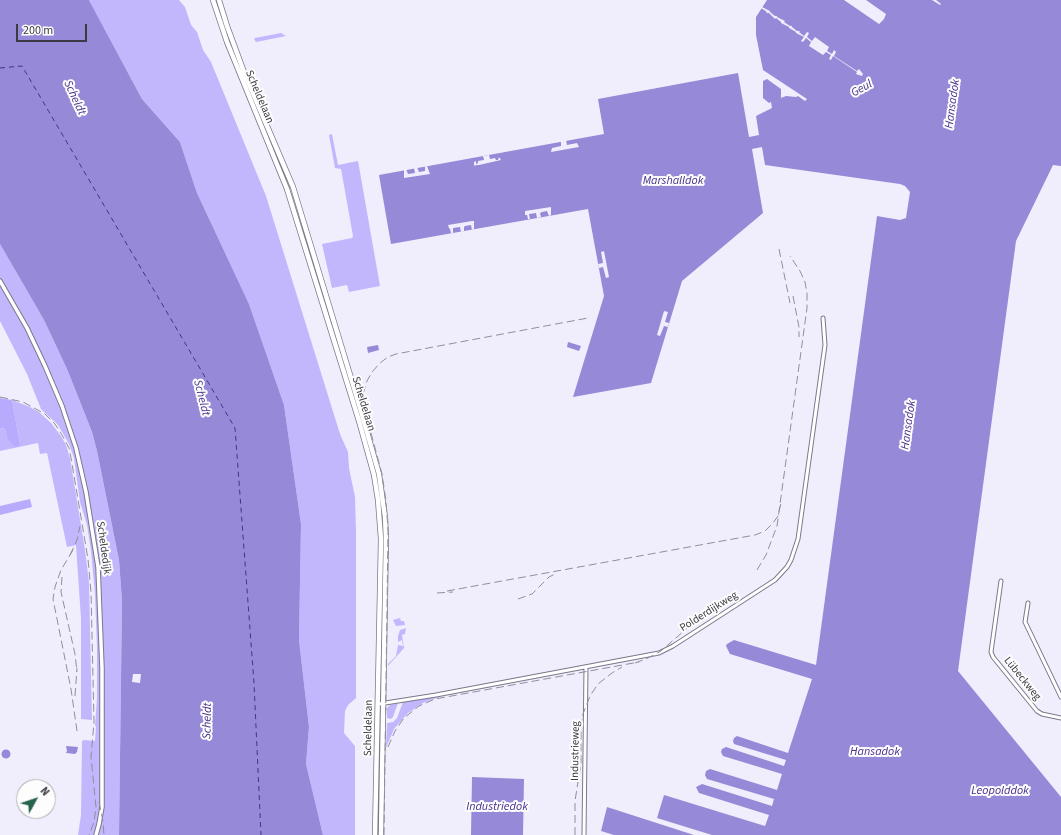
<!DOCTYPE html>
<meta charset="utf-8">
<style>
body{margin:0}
#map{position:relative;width:1061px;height:835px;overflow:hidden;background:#f0eefd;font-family:"Source Sans 3",sans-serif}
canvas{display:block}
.north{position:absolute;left:16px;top:779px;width:40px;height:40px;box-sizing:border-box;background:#fdfdfd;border:1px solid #afafb2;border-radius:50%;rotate:50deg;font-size:11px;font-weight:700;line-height:16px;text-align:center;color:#3b3a42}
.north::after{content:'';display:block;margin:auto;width:14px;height:18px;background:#27634e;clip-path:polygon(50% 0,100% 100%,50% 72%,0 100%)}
.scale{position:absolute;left:16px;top:24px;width:71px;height:18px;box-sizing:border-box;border:2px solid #3b3a42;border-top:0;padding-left:5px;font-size:12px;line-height:14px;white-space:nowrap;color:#3b3a42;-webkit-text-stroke:3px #fdfdfd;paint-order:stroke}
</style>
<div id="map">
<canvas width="1061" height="835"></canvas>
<div class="north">N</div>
<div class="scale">200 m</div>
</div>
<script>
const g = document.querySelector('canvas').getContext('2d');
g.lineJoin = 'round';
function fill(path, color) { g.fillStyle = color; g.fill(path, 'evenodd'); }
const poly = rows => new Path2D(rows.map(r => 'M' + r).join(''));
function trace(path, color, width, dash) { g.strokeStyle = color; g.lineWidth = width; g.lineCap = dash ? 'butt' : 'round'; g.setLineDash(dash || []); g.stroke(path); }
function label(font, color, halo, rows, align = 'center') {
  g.font = font + ' "Source Sans 3",sans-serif'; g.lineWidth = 4; g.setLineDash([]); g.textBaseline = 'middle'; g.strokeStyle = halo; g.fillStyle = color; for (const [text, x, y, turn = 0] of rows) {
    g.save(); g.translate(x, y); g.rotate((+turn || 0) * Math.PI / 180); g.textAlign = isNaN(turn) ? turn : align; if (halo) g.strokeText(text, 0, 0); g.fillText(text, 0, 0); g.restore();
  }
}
const green = poly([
 [89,0,179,0,185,7,191,25,197,32,203,50,211,62,266,196,340,434,348,452,349,468,355,497,356,531,356,698,348,705,345,711,344,733,355,746,355,835,323,835,306,764,309,727,299,640,301,524,284,405,249,304,197,193,180,142,142,99],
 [281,33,286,36,256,42,254,39,255,38],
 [332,134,338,165,358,161,380,286,349,292,347,285,332,288,322,244,352,238,353,236,341,169,335,168,329,135],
 [0,244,44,320,67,369,79,399,92,432,97,451,119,560,122,601,119,835,78,835,81,815,82,742,83,740,95,741,96,726,95,726,97,698,97,648,95,594,91,551,87,525,80,502,74,458,69,444,58,425,41,409,27,374,0,321],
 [12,400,30,407,39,412,51,423,61,436,66,445,70,458,85,550,89,582,92,720,81,719,81,619,76,545,67,547,47,453,40,454,38,443,0,451,0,428,5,429,7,438,20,444],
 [400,618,401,621,404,621,405,625,396,626,393,620],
 [406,628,405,634,402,635,404,648,388,666,388,664,396,656,398,645,403,646,402,640,398,642,398,636,400,630],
 [445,695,423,703,408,713,394,729,386,748,387,723,393,722,397,718,403,702],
 [398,703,393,717,391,719,387,718,387,710,385,710,390,705],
 [380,710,381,711,380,835,378,835]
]);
const forest = poly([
 [0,398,12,400,20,444,15,447,7,438,5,429,0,428],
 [30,499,32,507,0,515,0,506]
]);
const water = poly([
 [0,0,89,0,142,99,180,142,197,193,249,304,284,405,301,524,299,640,309,727,306,764,323,835,119,835,122,601,119,560,97,451,92,432,79,399,67,369,44,320,0,244],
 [767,0,844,0,879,24,884,19,886,14,866,0,932,0,940,5,941,4,936,0,1061,0,1061,166,1053,165,1016,241,958,671,1061,797,1061,835,712,835,657,818,664,795,765,826,769,815,699,793,696,787,702,784,772,806,774,799,707,779,705,775,706,771,710,769,777,790,782,774,723,756,721,752,722,749,726,747,784,766,786,760,734,744,733,741,734,738,737,736,788,753,812,679,730,654,726,646,727,644,734,640,816,665,877,216,900,220,906,218,910,192,905,186,900,184,765,165,762,147,752,149,763,213,682,281,651,383,573,397,604,296,588,209,391,244,379,175,604,134,598,99,738,73,749,137,759,135,756,116,772,108,771,102,769,103,763,98,763,81,767,79,781,89,781,98,786,96,796,97,798,96,805,101,807,99,763,70,756,35,756,17],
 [568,342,581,346,579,351,567,347],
 [378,345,379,350,368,353,367,347],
 [66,746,78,747,77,752,75,754,66,753,67,751],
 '1.5 754a4.5 4.5 0 1 1 9 0a4.5 4.5 0 1 1-9 0Z',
 [472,777,524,779,523,835,471,835],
 [607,807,694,835,614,835,601,831]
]);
const pier = poly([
 [762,7,770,11,770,12,775,16,777,16,777,17,785,21,784,22,790,26,792,26,792,27,797,31,800,31,799,32,804,36,807,32,809,33,807,37,812,41,815,37,829,47,827,51,832,54,834,50,836,52,834,56,857,71,859,69,863,74,862,76,856,74,857,72,833,56,831,60,829,59,831,55,826,52,823,55,809,46,811,42,806,38,803,42,801,41,804,37,796,33,796,32,789,28,789,27,781,23,781,22,776,18,775,19,769,13,766,13,767,12,761,8],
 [566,140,567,145,577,143,579,147,551,152,552,148,561,146,561,141],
 [489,155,490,159,495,158,496,160,498,160,499,157,501,160,479,165,476,165,475,166,474,165,474,162,476,161,476,164,478,163,478,161,484,160,483,156],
 [425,166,427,166,430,174,404,178,404,170,406,169,408,174,415,173,414,168,417,167,419,172,425,171],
 [551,207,551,215,549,216,547,211,542,212,540,213,541,217,537,218,536,213,529,214,530,219,528,219,527,215,525,215,525,211],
 [472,221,474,221,474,229,472,230,471,225,465,226,464,227,464,231,461,232,460,227,453,228,453,233,451,233,450,229,449,228,448,225],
 [604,251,609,277,606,278,603,267,599,268,598,264,603,263,601,252],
 [664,311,668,312,665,322,669,323,668,327,664,326,660,336,657,335],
 [133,674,141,674,140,683,132,682]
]);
const ferry = poly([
 [0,68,22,66,235,428,254,683,261,835]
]);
const minor = poly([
 [1001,581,991,652,993,657,1037,711,1042,714,1061,718],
 [1028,603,1025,622,1061,697],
 [379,704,436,695,659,653,673,646,775,580,787,567,791,560,798,539,825,345,823,318],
 [584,835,586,667]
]);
const tertiary = poly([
 [0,281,27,328,45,366,62,406,76,448,86,492,98,567,102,668,102,807,99,824,96,835]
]);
const primary = poly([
 [213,0,227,42,287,189,359,421,374,475,378,500,381,539,375,835],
 [219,0,227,26,244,72,293,187,361,411,379,474,385,517,386,538,381,835]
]);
const rail = poly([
 [779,249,790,303],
 [793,296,799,327,799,337],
 [0,397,23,402,45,414,55,424,62,435,69,448,71,458,88,559,91,592,94,722,91,757,96,807,94,822,89,835],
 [73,550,61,570,55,587,53,599,71,689,77,731],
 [70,555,77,540,80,526],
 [757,570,766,555,777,526,807,308,807,293,805,282,800,271,790,256],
 [62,577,61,592,75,654,77,672],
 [447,591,755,535,765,531,773,523,778,516,781,503],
 [437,593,453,592],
 [518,599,532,594,549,577,557,573],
 [635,663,648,658,661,651,710,608],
 [75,696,77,668],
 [388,747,395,731,404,718,419,706,435,699,639,662],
 [99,802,103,821,104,835],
 [384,835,388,530,386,501,382,474,364,407,363,394,367,381,372,372,380,363,388,357,396,354,588,318],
 [575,835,575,801,581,763,581,723,583,714,590,696,598,684,612,673,622,667]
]);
const streetNames = [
 ["Scheldelaan",259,97,67],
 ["Scheldelaan",363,404,73],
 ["Scheldedijk",103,548,82],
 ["Polderdijkweg",709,612,-32],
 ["Lübeckweg",1022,679,51],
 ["Scheldelaan",369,728,-89],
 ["Industrieweg",576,751,-89]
];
const waterNames = [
 ["Geul",862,89,-29],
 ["Scheldt",74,98,65],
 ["Hansadok",953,104,-82],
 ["Marshalldok",673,181],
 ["Scheldt",201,398,76],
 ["Hansadok",909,425,-82],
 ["Scheldt",208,721,-89],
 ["Hansadok",875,752],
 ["Leopolddok",1000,791],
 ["Industriedok",497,807]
];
fill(green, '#c2b7fd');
fill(forest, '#b8abfd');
fill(water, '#9689d8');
fill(pier, '#f0eefd');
trace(ferry, '#49308d', 1, [5, 4]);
trace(minor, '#7a7889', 5);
trace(tertiary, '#7a7889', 5.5);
trace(primary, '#7a7889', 6);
trace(minor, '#fff', 3);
trace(tertiary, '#fff', 3.5);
trace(primary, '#fff', 4.5);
trace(rail, '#8f8e99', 1, [8, 4]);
label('11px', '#3b3a42', '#fdfdfd', streetNames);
label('italic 12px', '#49308d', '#fdfdfd', waterNames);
</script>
